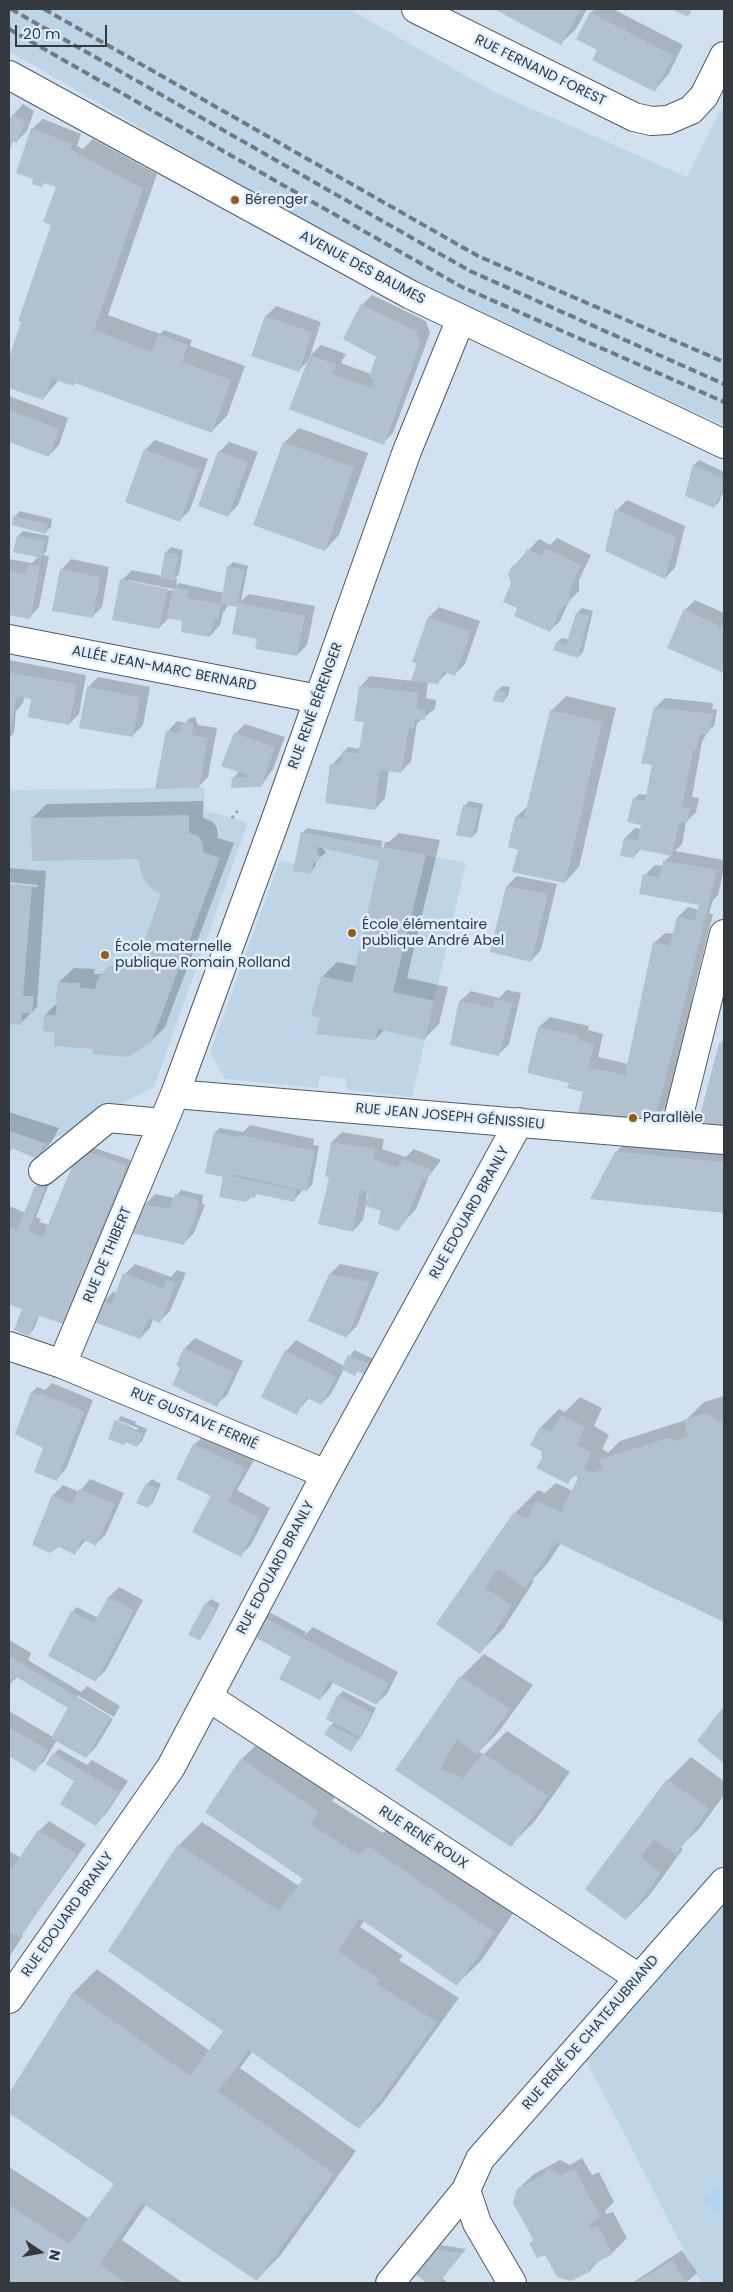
<!DOCTYPE html>
<meta charset="utf-8">
<style>
body{margin:0}
#map{position:relative;width:733px;height:2292px;overflow:hidden;background:#d1e1ef;font-family:Poppins,sans-serif}
canvas{display:block}
.frame{position:absolute;inset:0;border:10px solid #33393f;pointer-events:none}
.north{position:absolute;left:15px;top:2227px;width:50px;height:50px;-webkit-text-stroke:4px #deeefd;paint-order:stroke;rotate:102deg;font-size:14px;font-weight:700;line-height:20px;text-align:center;color:#33393f}
.north::after{content:'';display:block;margin:auto;width:18px;height:22px;background:#33393f;clip-path:polygon(50% 0,100% 100%,50% 72%,0 100%)}
.scale{position:absolute;left:15px;top:25px;width:92px;height:22px;box-sizing:border-box;border:2px solid #33393f;border-top:0;padding-left:6px;font-size:15px;line-height:18px;white-space:nowrap;color:#33393f;-webkit-text-stroke:4px #deeefd;paint-order:stroke}
</style>
<div id="map">
<canvas width="733" height="2292"></canvas>
<div class="frame"></div>
<div class="north">N</div>
<div class="scale">20 m</div>
</div>
<script>
const g = document.querySelector('canvas').getContext('2d');
g.lineJoin = 'round';
function fill(path, color) { g.fillStyle = color; g.fill(path, 'evenodd'); }
const poly = rows => new Path2D(rows.map(r => 'M' + r).join(''));
function trace(path, color, width, dash) { g.strokeStyle = color; g.lineWidth = width; g.lineCap = dash ? 'butt' : 'round'; g.setLineDash(dash || []); g.stroke(path); }
function label(font, color, halo, rows, align = 'center') {
  g.font = font + ' Poppins,sans-serif'; g.lineWidth = 5; g.setLineDash([]); g.textBaseline = 'middle'; g.strokeStyle = halo; g.fillStyle = color; for (const [text, x, y, turn = 0] of rows) {
    g.save(); g.translate(x, y); g.rotate((+turn || 0) * Math.PI / 180); g.textAlign = isNaN(turn) ? turn : align; if (halo) g.strokeText(text, 0, 0); g.fillText(text, 0, 0); g.restore();
  }
}
const built = poly([
 [9,9,349,9,498,94,687,177,724,103,724,425,428,295,9,51],
 [204,788,205,811,248,822,154,1087,45,1143,9,1131,9,790],
 [301,832,466,863,412,1097,346,1090,347,1079,320,1076,318,1088,225,1079,210,1053,280,860,294,864],
 [724,1882,724,2283,701,2283,579,2046]
]);
const green = poly([
 [724,2182,724,2218,706,2201]
]);
const shadow = poly([
 [496,9,587,9,576,29,561,43],
 [595,9,613,9,683,45,668,75,655,90,599,49,591,13],
 [23,104,34,111,27,131,16,142,13,140,9,152,9,124,13,115],
 [43,119,81,134,77,146,83,149,93,139,157,174,108,315,160,334,164,330,192,340,190,346,245,366,227,416,212,431,76,382,73,385,59,380,43,399,9,387,9,361,53,225,58,186,32,129],
 [372,295,426,321,430,333,393,433,383,443,309,360,298,371,266,316,276,306,321,322,310,356,321,345,346,354,341,363,371,374,377,356,362,305],
 [9,396,68,418,59,445,49,455,9,440],
 [299,428,368,453,339,535,325,550,284,443],
 [155,440,208,459,190,510,179,521,145,450],
 [229,442,258,452,238,505,228,516,219,452],
 [699,460,724,472,724,489,719,502,714,507,694,465],
 [627,500,685,526,675,568,665,578,617,510],
 [20,511,52,519,51,527,46,532,15,516],
 [23,531,49,536,46,552,43,555,49,556,39,607,29,618,9,614,9,559,32,563,39,556,18,536],
 [557,538,591,555,579,580,579,591,569,601,560,621,549,631,518,608,510,570,539,539,550,545],
 [171,547,183,550,179,574,175,578,177,579,176,586,179,583,224,593,228,567,233,562,248,566,241,601,249,594,315,606,307,645,297,655,258,638,234,633,239,603,237,605,229,604,223,613,220,625,210,636,184,620,170,617,159,628,122,580,132,570,162,576,166,552],
 [128,580,174,589,173,591,128,582],
 [71,559,109,567,102,607,92,617,61,570],
 [695,600,724,613,724,672,669,647,685,610],
 [439,607,480,621,465,664,455,674,448,672,438,682,428,681,426,698,436,700,435,709,417,723,411,761,401,772,389,770,385,798,375,809,332,765,348,747,360,749,365,721,360,687,370,676,412,681,418,663,414,661,429,617],
 [582,608,593,611,583,652,578,657,557,642,562,638,569,640,577,613],
 [9,660,86,675,79,714,69,724,33,698,25,696,23,703,16,711,14,733,9,738],
 [98,677,150,687,143,725,132,736,88,687],
 [502,686,510,687,508,696,503,701,497,691],
 [566,696,616,708,579,867,565,882,519,849,516,817,529,805,551,711],
 [665,698,713,703,712,709,717,710,714,726,707,732,702,742,692,797,699,798,696,812,686,822,682,844,675,851,724,860,724,868,718,895,713,900,709,913,713,914,692,998,696,998,670,1104,655,1118,584,1091,570,1082,529,1072,539,1027,550,1017,589,1026,588,1030,603,1034,598,1057,628,1064,654,943,665,933,674,934,678,917,688,907,699,910,700,904,645,875,655,865,663,866,664,862,671,855,641,849,634,856,625,838,635,828,641,829,643,821,634,799,639,794,648,795,653,764,655,708],
 [195,717,198,725,217,728,208,777,198,787,167,732,177,721,185,723,190,718],
 [245,724,285,737,273,769,261,786,233,778,240,771,235,734],
 [203,801,203,818,213,822,217,828,218,838,234,843,165,1027,150,1042,94,1047,57,1031,45,1015,58,1002,59,982,74,968,95,969,94,974,104,974,116,962,127,959,139,960,163,893,140,858,32,818,47,804],
 [469,801,483,804,477,832,472,837,464,806],
 [307,828,383,841,379,855,382,855,385,842,389,842,399,833,440,840,407,978,448,987,439,1024,425,1038,385,1029,375,1039,322,1017,322,977,337,962,357,966,382,856,322,847,326,853,317,859,315,867,310,872,302,833],
 [9,868,46,871,37,1007,20,1024,9,1023,9,885,38,887,38,885,9,882],
 [517,876,557,884,541,950,531,961,507,886],
 [507,990,521,993,509,1044,499,1054,460,1001,471,991,499,998],
 [724,1039,724,1124,700,1121,720,1044],
 [9,1112,59,1128,51,1143,36,1158,12,1147,9,1155],
 [250,1125,314,1139,313,1145,319,1146,312,1185,307,1190,304,1189,293,1201,258,1193,246,1201,224,1178,215,1132,220,1128,243,1132],
 [342,1132,384,1139,382,1149,406,1157,414,1149,441,1160,429,1176,416,1209,397,1229,382,1210,366,1204,363,1220,353,1231,330,1177,332,1142],
 [368,1191,370,1193,367,1200,366,1199],
 [631,1137,724,1146,724,1211,592,1198,616,1152],
 [85,1145,131,1160,110,1212,113,1213,99,1247,94,1253,67,1317,62,1322,40,1314,34,1329,29,1334,24,1308,9,1303,9,1206,26,1213,36,1187,41,1182,49,1184,36,1217,41,1219,39,1222,49,1225],
 [181,1190,203,1195,202,1204,205,1205,194,1233,184,1243,145,1205,155,1194,175,1198],
 [135,1264,171,1277,177,1270,186,1273,170,1311,160,1321,153,1319,150,1328,140,1338,103,1302,113,1292,117,1293,125,1274],
 [340,1264,379,1272,357,1326,347,1336,330,1274],
 [195,1338,243,1361,227,1395,216,1405,177,1365,185,1348],
 [296,1340,344,1366,354,1350,378,1361,372,1370,344,1369,331,1394,321,1404,309,1398,296,1413,286,1351],
 [52,1383,93,1400,66,1469,56,1480,45,1447,17,1433,32,1392,37,1387,45,1390],
 [724,1396,724,1620,561,1543,548,1563,532,1580,534,1581,503,1629,480,1652,438,1624,515,1513,538,1490,545,1493,556,1483,573,1491,580,1478,575,1475,568,1482,544,1458,542,1450,532,1444,541,1427,559,1409,565,1412,580,1397,602,1408,594,1426,609,1435,602,1449,608,1453,620,1441,686,1420,704,1402],
 [121,1416,136,1422,135,1424,147,1429,142,1441,137,1446,127,1441,124,1444,110,1438,117,1420,117,1422,137,1430,138,1428,118,1420],
 [204,1435,255,1458,237,1490,270,1508,251,1545,240,1556,213,1495,194,1445],
 [90,1479,124,1493,106,1534,96,1544,86,1540,75,1553,53,1495,63,1485,79,1492],
 [152,1479,161,1484,153,1502,148,1507,147,1484],
 [119,1587,143,1600,106,1670,96,1680,72,1612,77,1607,98,1618,109,1597],
 [211,1599,220,1604,204,1634,199,1639,206,1604],
 [269,1612,306,1632,304,1636,313,1627,398,1672,387,1694,376,1704,333,1682,330,1688,320,1699,295,1652,264,1617],
 [9,1640,31,1653,28,1660,81,1692,87,1686,120,1706,114,1717,77,1695,77,1698,113,1719,96,1747,86,1757,57,1740,45,1760,35,1770,9,1754,9,1711,53,1737,73,1702,18,1676,9,1685],
 [484,1654,533,1685,500,1730,479,1752,484,1754,507,1731,570,1772,534,1822,511,1845,397,1770,461,1677],
 [343,1691,376,1708,363,1734,351,1750,326,1733,334,1722,338,1696],
 [724,1708,724,1762,699,1741],
 [265,1736,341,1788,332,1801,383,1833,392,1824,516,1909,481,1961,457,1984,365,1920,360,1927,403,1956,399,1960,459,1998,382,2104,359,2127,253,2051,240,2068,356,2151,280,2256,257,2279,146,2205,122,2240,183,2283,9,2283,9,2167,89,2219,116,2184,9,2111,9,2096,74,1992,97,1969,210,2051,225,2031,179,1845,202,1822,299,1886,304,1878,242,1759],
 [59,1749,87,1765,92,1760,128,1781,106,1814,96,1824,76,1780,54,1754],
 [691,1757,724,1781,724,1795,699,1829,680,1847,683,1849,649,1896,626,1919,587,1888,668,1780],
 [49,1821,86,1844,21,1935,23,1936,9,1957,9,1851,21,1858,39,1831],
 [582,2158,592,2175,599,2172,614,2202,605,2211,606,2214,613,2212,627,2238,612,2253,600,2260,590,2270,546,2253,531,2243,534,2239,518,2189,534,2174,560,2160,570,2165],
 [441,2245,466,2249,442,2278,448,2283,424,2283,436,2250],
 [682,2250,697,2273,686,2283,632,2283]
]);
const building = poly([
 [494,9,581,9,561,45],
 [672,9,692,9,688,17],
 [590,12,674,56,655,92,592,60,597,50,576,39],
 [12,114,25,121,17,143,9,140,9,122],
 [31,128,72,144,70,149,143,189,94,330,152,352,158,334,188,345,182,362,231,380,212,433,75,383,74,386,52,379,43,400,9,388,9,358,21,322,18,321,51,225,43,222,56,187,44,183,42,187,32,184,33,179,16,173],
 [361,304,416,331,420,344,384,445,289,409,310,355,336,364,332,374,372,388,374,380,369,377,376,357,343,339],
 [265,316,312,332,299,372,251,356],
 [9,410,59,429,49,457,9,442],
 [283,442,354,467,325,551,253,525],
 [144,449,199,470,180,522,125,502],
 [218,451,248,462,228,517,198,506],
 [693,464,724,479,724,485,714,508,685,496],
 [615,509,676,537,665,579,605,551],
 [13,516,48,524,46,534,12,525],
 [17,536,45,541,41,558,13,552],
 [545,548,581,565,569,591,570,602,563,606,550,632,514,616,517,608,503,602,511,583,508,574,512,566,521,561,527,549,542,555],
 [165,552,178,555,174,581,160,578],
 [29,564,40,566,30,619,9,615,9,571,26,574],
 [227,566,244,570,238,603,305,616,297,656,255,649,257,639,232,634,237,607,221,604],
 [60,569,100,577,93,618,52,611],
 [120,579,168,589,159,629,112,620],
 [173,587,188,590,187,598,221,604,218,619,214,619,210,637,181,632,182,621,167,618],
 [684,609,724,628,724,673,667,648],
 [576,613,589,615,578,658,553,650,556,642,566,645],
 [428,617,471,631,455,676,443,671,438,684,411,681,417,663,412,662],
 [9,672,77,685,69,725,28,717,31,699,17,696,9,736],
 [359,686,418,693,417,708,426,710,425,720,415,719,414,728,409,727,401,773,380,770,375,810,325,803,330,764,340,765,342,751,358,754,364,722,354,721],
 [87,687,140,697,133,737,79,728],
 [496,690,506,692,504,703,493,701],
 [654,707,713,714,709,733,699,735,696,750,693,750,682,807,690,808,687,823,679,822,672,856,637,849,634,858,620,856,624,838,638,840,641,825,627,822,633,798,645,801,652,765,641,763],
 [550,710,602,722,565,883,512,872,518,850,508,847,515,817,524,819],
 [188,721,193,724,192,735,208,738,199,788,155,789,166,731,180,733,181,725],
 [234,733,275,747,261,787,231,788,232,777,247,778,248,775,221,766],
 [463,805,479,809,472,838,456,835],
 [189,815,189,833,198,836,203,844,203,852,220,858,151,1043,127,1057,92,1054,93,1049,54,1046,55,1032,43,1031,44,1015,56,1015,57,1001,55,1001,58,982,80,983,80,988,95,989,97,980,109,966,121,963,136,964,161,894,152,889,144,880,139,866,139,859,32,861,31,818],
 [301,832,426,855,393,992,434,1001,425,1040,378,1029,375,1040,316,1034,320,1018,311,1016,321,976,352,983,379,861,318,847,317,851,321,859,314,863,310,874,293,871],
 [663,861,717,870,655,1120,578,1113,583,1092,567,1088,569,1083,527,1073,538,1027,579,1036,578,1040,594,1044,588,1067,625,1075,653,942,670,946,677,917,695,921,699,905,639,894,643,874,659,878],
 [9,884,32,886,23,996,34,996,32,1013,22,1013,21,1025,9,1024],
 [506,886,548,894,531,962,490,952],
 [495,999,512,1003,499,1056,450,1045,459,1001,493,1008],
 [719,1043,724,1044,724,1125,698,1123],
 [9,1131,45,1143,37,1159,9,1147],
 [214,1132,239,1137,239,1135,314,1151,307,1191,232,1174,231,1176,296,1190,294,1202,256,1194,255,1198,248,1196,246,1202,219,1197,223,1177,205,1173],
 [331,1142,374,1149,373,1159,398,1168,402,1159,432,1170,427,1180,423,1178,406,1220,398,1231,378,1224,381,1211,364,1205,369,1193,360,1189,353,1232,318,1224,329,1178,325,1176],
 [79,1149,127,1165,63,1324,38,1315,29,1336,14,1330,22,1309,9,1304,9,1227,17,1230,35,1186,45,1189,28,1231,43,1237],
 [615,1152,724,1162,724,1213,590,1199],
 [175,1194,199,1200,196,1215,184,1245,132,1233,143,1204,169,1209],
 [123,1273,163,1288,166,1280,176,1283,160,1323,148,1318,140,1339,94,1322,102,1301,111,1305],
 [329,1274,370,1282,347,1338,308,1321],
 [184,1348,234,1372,217,1407,172,1385,180,1368,176,1365],
 [285,1350,336,1377,321,1405,306,1397,297,1415,261,1397],
 [348,1355,374,1366,368,1377,358,1371,355,1376,341,1369],
 [31,1392,39,1395,40,1393,84,1411,57,1481,34,1472,43,1448,15,1434],
 [706,1413,724,1424,724,1622,556,1542,525,1588,498,1569,485,1588,512,1605,480,1654,436,1624,514,1512,527,1519,536,1501,561,1512,578,1478,573,1475,568,1484,536,1468,542,1458,541,1451,530,1445,540,1427,551,1432,561,1415,585,1427,577,1445,591,1453,584,1468,592,1473,603,1469,600,1459,668,1438,675,1441,688,1437,684,1420],
 [115,1420,132,1427,131,1429,143,1434,137,1447,126,1442,124,1445,108,1439],
 [193,1444,245,1468,228,1501,260,1518,241,1557,192,1532,211,1496,176,1479],
 [146,1483,157,1489,148,1508,136,1503],
 [79,1489,115,1504,96,1546,82,1539,75,1555,59,1547,50,1553,32,1545,52,1495,72,1504],
 [108,1597,134,1610,96,1682,48,1656,71,1611,94,1623],
 [205,1603,216,1609,200,1641,188,1635],
 [263,1617,388,1683,377,1705,329,1681,320,1700,279,1679,291,1657,251,1635],
 [9,1656,111,1717,86,1758,51,1738,68,1708,15,1676,9,1687],
 [460,1676,510,1709,477,1755,457,1739,440,1769,464,1778,483,1753,548,1796,511,1847,395,1770],
 [337,1695,372,1713,360,1737,326,1719],
 [724,1706,724,1764,697,1741],
 [330,1725,359,1739,351,1752,324,1734],
 [9,1727,48,1750,35,1772,9,1756],
 [53,1753,119,1792,96,1826,60,1804,74,1781,46,1764],
 [241,1758,319,1812,310,1824,359,1855,368,1846,494,1932,457,1986,359,1918,338,1951,380,1980,377,1984,437,2022,359,2129,249,2050,218,2091,334,2174,257,2281,142,2203,99,2264,127,2283,9,2283,9,2205,69,2244,114,2184,9,2113,9,2093,73,1992,190,2076,223,2031,108,1951,178,1844,279,1911,303,1879,205,1812],
 [667,1779,709,1809,676,1854,654,1839,641,1857,661,1873,626,1920,585,1889],
 [38,1830,77,1854,20,1938,9,1931,9,1867,12,1869],
 [547,2169,561,2175,575,2169,600,2217,589,2224,591,2228,598,2226,613,2254,589,2267,591,2271,571,2281,557,2277,545,2255,537,2258,529,2243,534,2241,513,2203,517,2189,545,2174],
 [435,2249,462,2253,439,2283,422,2283,424,2281,415,2274],
 [672,2260,687,2283,635,2283]
]);
const path = poly([
 [232,818,240,808]
]);
const minor = poly([
 [416,9,634,117,651,121,668,120,691,110,704,96,724,56],
 [9,75,411,295,724,444],
 [9,639,318,699],
 [175,1094,724,1140],
 [674,1135,724,934],
 [43,1171,108,1118,163,1123],
 [9,1346,62,1364,326,1474],
 [62,1364,175,1094,274,824,407,451,460,321],
 [208,1697,639,1978],
 [9,1999,171,1767,326,1474,519,1122],
 [466,2190,477,2223,512,2283],
 [390,2283,466,2190,480,2159,724,1882]
]);
const rail = poly([
 [11,9,470,271,724,384],
 [44,9,478,256,724,362],
 [9,29,462,287,724,402]
]);
const markers = [
 [235,200,5,"#955c18"],
 [352,933,5,"#955c18"],
 [105,955,5,"#955c18"],
 [633,1118,5,"#955c18"]
];
const streetNames = [
 ["RUE FERNAND FOREST",540,71,26],
 ["AVENUE DES BAUMES",362,268,28],
 ["ALLÉE JEAN-MARC BERNARD",164,669,11],
 ["RUE RENÉ BÉRENGER",316,706,-70],
 ["RUE JEAN JOSEPH GÉNISSIEU",450,1117,5],
 ["RUE EDOUARD BRANLY",470,1213,-61],
 ["RUE DE THIBERT",108,1255,-67],
 ["RUE GUSTAVE FERRIÉ",194,1419,23],
 ["RUE EDOUARD BRANLY",276,1568,-62],
 ["RUE RENÉ ROUX",423,1838,33],
 ["RUE EDOUARD BRANLY",68,1915,-55],
 ["RUE RENÉ DE CHATEAUBRIAND",591,2033,-49]
];
const poiNames = [
 ["Bérenger",245,200],
 ["École élémentaire",362,925],
 ["publique André Abel",362,941],
 ["École maternelle",115,947],
 ["publique Romain Rolland",115,963],
 ["Parallèle",643,1118]
];
fill(built, '#bed5e7');
fill(green, '#b0d4f3');
fill(shadow, '#0003');
fill(building, '#b1c1cf');
trace(minor, '#4e5c68', 30);
trace(path, '#94a0ab', 3, [2.5, 4]);
trace(minor, '#fff', 28);
trace(rail, '#707a83', 4, [8, 4]);
for (const [x, y, r, color] of markers) { const dot = new Path2D(); dot.arc(x, y, r, 0, 2 * Math.PI); g.fillStyle = color; g.fill(dot); trace(dot, '#deeefd', 2); }
label('14px', '#33393f', '#deeefd', streetNames);
label('14px', '#33393f', '#deeefd', poiNames, 'left');
</script>
